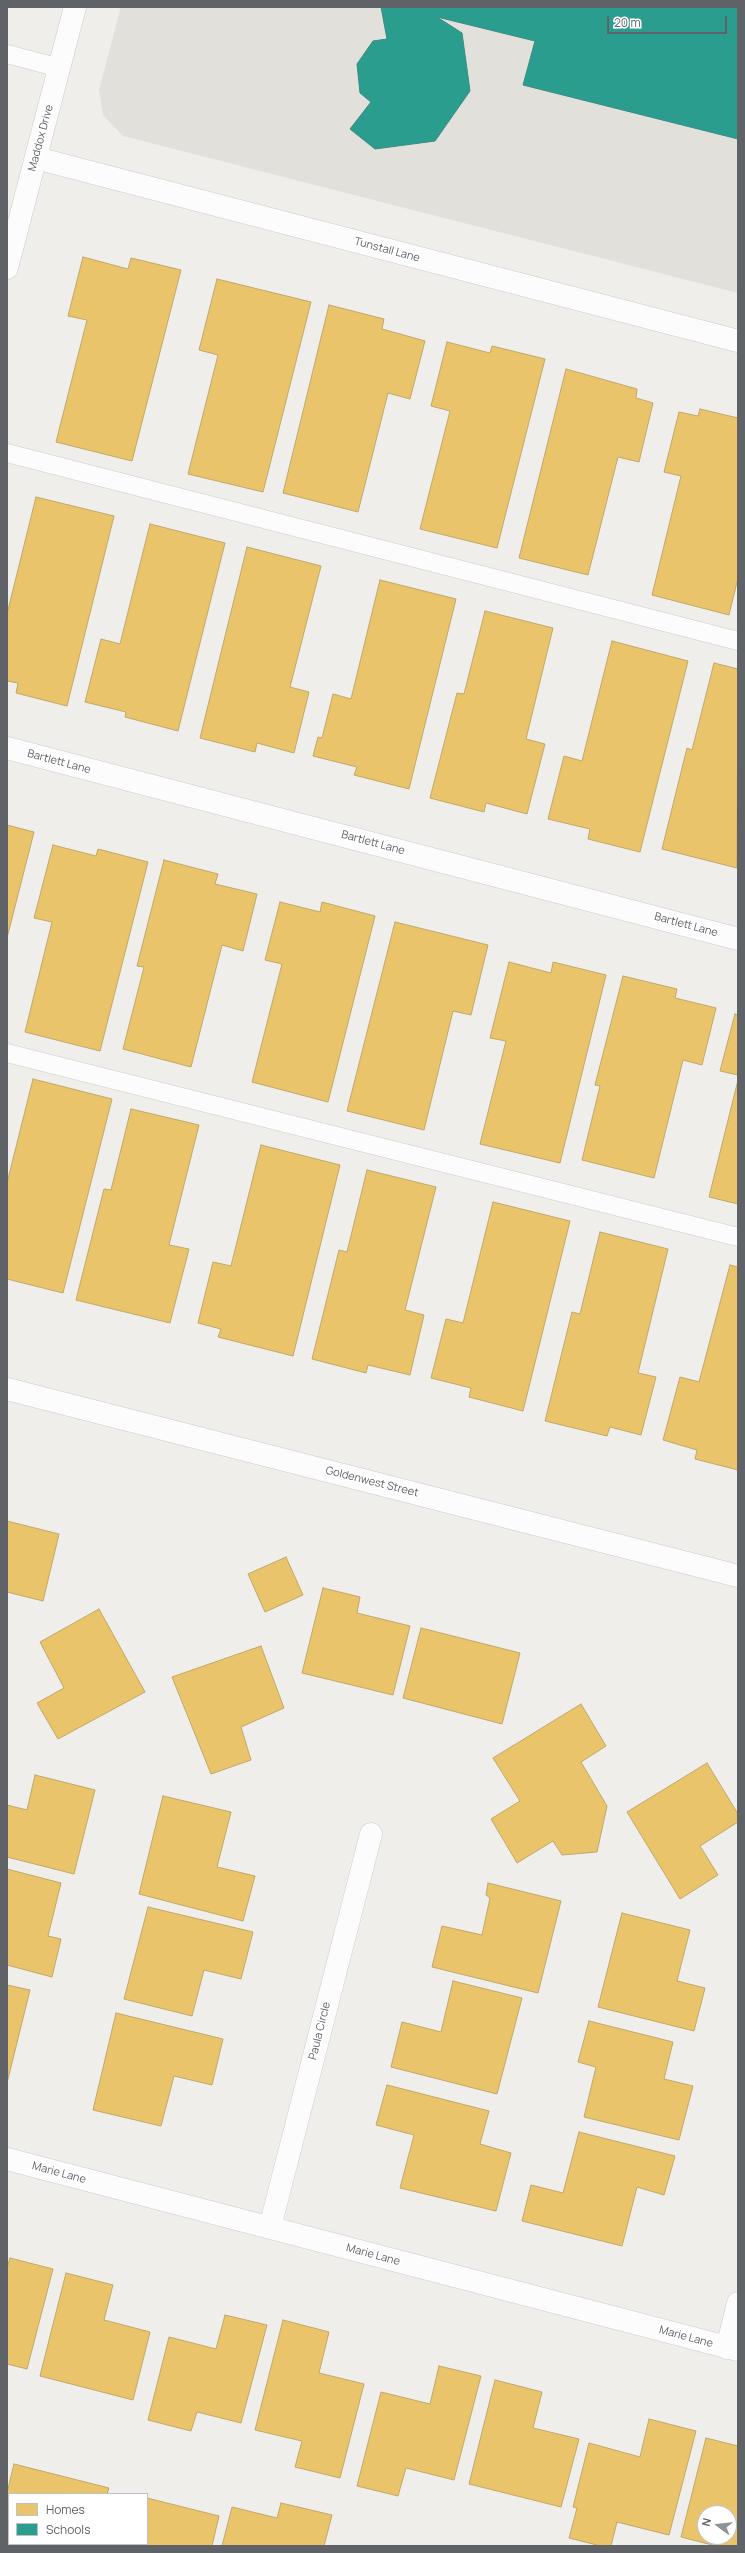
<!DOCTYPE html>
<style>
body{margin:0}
#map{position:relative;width:745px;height:2553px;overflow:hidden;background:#efeeea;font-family:Manrope,sans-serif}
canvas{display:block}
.frame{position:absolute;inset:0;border:8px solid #5f6368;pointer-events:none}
.legend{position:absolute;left:8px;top:2493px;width:140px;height:52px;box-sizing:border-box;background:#fff;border:1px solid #bfc1c3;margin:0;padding:5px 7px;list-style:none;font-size:12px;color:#5f6368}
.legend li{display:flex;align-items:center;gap:8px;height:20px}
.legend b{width:20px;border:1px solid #bfc1c3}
.north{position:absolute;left:697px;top:2505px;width:40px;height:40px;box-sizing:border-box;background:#fff;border:1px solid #bfc1c3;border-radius:50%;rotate:285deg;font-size:11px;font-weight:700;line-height:16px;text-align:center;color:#5f6368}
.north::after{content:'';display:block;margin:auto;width:14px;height:18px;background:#919496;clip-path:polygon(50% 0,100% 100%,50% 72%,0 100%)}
.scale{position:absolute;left:607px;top:16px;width:120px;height:18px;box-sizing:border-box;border:2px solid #5f6368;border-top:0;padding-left:5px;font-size:12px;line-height:14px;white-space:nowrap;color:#5f6368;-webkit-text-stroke:3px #fff;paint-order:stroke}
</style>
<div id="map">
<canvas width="745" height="2553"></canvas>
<div class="frame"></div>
<ul class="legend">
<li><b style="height:11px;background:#e9c46a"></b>Homes</li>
<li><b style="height:11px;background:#2a9d8f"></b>Schools</li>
</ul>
<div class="north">N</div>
<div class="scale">20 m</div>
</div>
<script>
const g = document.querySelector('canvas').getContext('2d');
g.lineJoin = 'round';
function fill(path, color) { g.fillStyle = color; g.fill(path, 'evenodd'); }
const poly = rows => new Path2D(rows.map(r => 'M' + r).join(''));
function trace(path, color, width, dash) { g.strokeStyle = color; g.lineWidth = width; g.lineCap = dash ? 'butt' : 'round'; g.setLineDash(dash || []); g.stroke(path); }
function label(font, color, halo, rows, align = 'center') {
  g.font = font + ' Manrope,sans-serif'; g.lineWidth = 4; g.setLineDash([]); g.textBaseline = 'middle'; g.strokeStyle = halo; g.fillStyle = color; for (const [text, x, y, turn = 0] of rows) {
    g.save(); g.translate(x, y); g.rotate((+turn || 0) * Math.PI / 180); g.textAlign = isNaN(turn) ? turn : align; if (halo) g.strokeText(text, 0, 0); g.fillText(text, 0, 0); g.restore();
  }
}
const education = poly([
 [121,7,738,7,738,293,123,136,103,115,99,90]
]);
const homes = poly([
 [83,257,128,269,131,258,181,270,132,461,56,442,87,320,68,316,83,257],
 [217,279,311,302,263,492,188,474,218,355,199,350,217,279],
 [329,305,384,319,382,329,425,341,410,399,388,393,358,512,283,493,329,305],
 [447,342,490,353,492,346,545,359,497,548,420,529,450,411,431,406,447,342],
 [566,369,637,389,636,398,653,403,639,462,618,457,588,575,519,558,566,369],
 [700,409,738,418,738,578,729,615,652,595,681,476,664,472,679,412,698,416,700,409],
 [36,497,114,516,67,706,16,693,18,683,7,681,7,614,36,497],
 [150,524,225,543,178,731,125,717,126,712,85,702,101,639,120,644,150,524],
 [247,547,321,566,290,687,309,692,294,753,257,743,255,752,200,738,247,547],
 [380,580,456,599,409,789,354,775,357,767,313,756,318,737,322,738,333,694,351,699,380,580],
 [485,611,553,628,526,739,545,744,527,814,486,803,484,812,430,798,457,693,464,694,485,611],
 [612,641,688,661,640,852,588,839,590,829,548,819,564,756,582,761,612,641],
 [714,663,738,669,737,868,662,849,687,748,692,750,714,663],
 [7,825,34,832,7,938,7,825],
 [53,845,96,856,98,849,148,862,100,1051,25,1032,52,922,34,918,53,845],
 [164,860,218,874,215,884,257,894,243,951,222,945,191,1067,123,1049,144,967,137,966,164,860],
 [280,902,320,912,322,902,375,916,328,1102,252,1082,282,964,265,960,280,902],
 [395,922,488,945,471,1015,453,1011,424,1130,347,1111,395,922],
 [509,962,551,973,553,962,606,975,560,1163,480,1144,506,1041,490,1038,509,962],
 [623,976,677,989,675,998,716,1008,702,1065,683,1060,654,1178,582,1160,600,1086,595,1085,623,976],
 [735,1014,738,1015,738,1075,720,1071,735,1014],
 [33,1079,112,1099,63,1293,7,1279,7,1183,33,1079],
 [738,1080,738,1204,709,1197,738,1080],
 [131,1109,199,1125,169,1245,189,1249,170,1323,76,1300,104,1189,111,1190,131,1109],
 [261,1145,340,1165,293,1356,218,1337,221,1329,198,1323,213,1262,231,1266,261,1145],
 [367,1170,436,1187,405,1310,424,1315,410,1375,368,1365,366,1373,312,1359,339,1250,347,1252,367,1170],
 [493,1202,570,1221,523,1411,469,1397,471,1388,431,1378,446,1319,463,1323,493,1202],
 [600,1232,668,1249,638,1373,656,1377,641,1435,610,1427,607,1436,545,1421,572,1312,580,1314,600,1232],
 [730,1265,738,1267,738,1470,695,1459,697,1450,663,1440,680,1377,699,1382,730,1265],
 [7,1521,59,1534,43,1601,7,1592,7,1521],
 [286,1557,303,1595,265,1612,248,1574,286,1557],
 [323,1588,360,1597,357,1613,410,1626,393,1695,302,1673,323,1588],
 [99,1609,145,1692,58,1739,37,1703,64,1688,40,1642,99,1609],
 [421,1628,520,1653,502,1724,403,1698,421,1628],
 [261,1646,284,1708,241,1727,251,1760,211,1774,172,1677,261,1646],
 [581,1704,606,1746,581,1762,607,1806,597,1852,562,1855,553,1841,517,1863,491,1819,520,1801,493,1758,581,1704],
 [707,1763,738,1814,738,1822,700,1846,718,1875,680,1899,627,1812,707,1763],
 [35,1775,95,1790,74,1874,7,1857,7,1805,27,1810,35,1775],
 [163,1796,231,1812,217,1867,255,1876,243,1921,139,1894,163,1796],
 [7,1869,61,1883,48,1936,61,1939,52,1977,7,1965,7,1869],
 [488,1883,561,1901,538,1993,432,1967,442,1926,482,1935,490,1898,486,1895,488,1883],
 [148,1907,253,1932,241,1979,204,1970,192,2016,124,1999,148,1907],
 [622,1913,690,1930,677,1981,705,1988,694,2031,598,2007,622,1913],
 [453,1981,522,1998,497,2094,391,2067,402,2022,441,2032,453,1981],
 [7,1985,30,1990,7,2083,7,1985],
 [116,2013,223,2039,212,2085,174,2076,161,2126,93,2110,116,2013],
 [589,2021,673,2042,664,2079,693,2086,679,2140,584,2117,596,2067,578,2062,589,2021],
 [387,2085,489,2111,480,2144,511,2153,496,2211,400,2188,414,2135,376,2125,387,2085],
 [579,2132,675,2156,664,2195,637,2187,622,2246,522,2221,531,2185,563,2193,579,2132],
 [10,2258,53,2269,27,2369,7,2364,7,2268,10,2258],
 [66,2273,113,2285,104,2320,150,2332,133,2400,40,2376,66,2273],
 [225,2315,267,2325,241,2423,197,2412,191,2431,148,2420,169,2337,216,2349,225,2315],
 [283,2320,329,2332,319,2373,364,2384,340,2478,295,2467,302,2441,255,2430,283,2320],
 [439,2366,481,2376,454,2480,406,2468,398,2496,357,2486,381,2392,430,2404,439,2366],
 [495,2380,542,2392,533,2428,579,2439,561,2507,469,2484,495,2380],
 [649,2419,696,2431,669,2535,617,2522,611,2546,601,2546,569,2538,577,2508,573,2507,589,2443,640,2457,649,2419],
 [706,2438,738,2446,738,2546,716,2546,681,2537,706,2438],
 [705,2513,729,2513,729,2537,705,2537,705,2513],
 [14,2464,109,2488,107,2494,9,2494,9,2544,95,2544,94,2546,7,2546,7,2493,14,2464],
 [147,2498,219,2516,212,2546,112,2546,113,2544,147,2544,147,2498],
 [281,2503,332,2515,324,2546,222,2546,232,2507,277,2518,281,2503]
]);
const schools = poly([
 [381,7,738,7,738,139,523,85,535,41,437,17,462,33,470,91,435,141,375,149,350,129,371,102,360,93,357,64,373,41,387,39,381,7]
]);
const lane = poly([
 [7,54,60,68],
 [7,453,738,641],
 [7,1053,738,1237]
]);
const street = poly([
 [36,158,738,341],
 [7,268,75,7],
 [7,748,738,939],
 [7,2159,738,2350],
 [270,2227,371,1834],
 [727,2348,738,2303]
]);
const secondary = poly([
 [7,1389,738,1576]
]);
const streetNames = [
 ["Maddox Drive",41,138,-75],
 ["Tunstall Lane",387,250,15],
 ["Bartlett Lane",59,762,15],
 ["Bartlett Lane",373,843,15],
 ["Bartlett Lane",686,925,15],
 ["Goldenwest Street",372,1482,14],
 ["Paula Circle",320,2031,-76],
 ["Marie Lane",59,2173,15],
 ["Marie Lane",373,2255,15],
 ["Marie Lane",686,2337,15]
];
fill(education, '#e2e0da');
fill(homes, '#e9c46a');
trace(homes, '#c0a769', 1);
fill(schools, '#2a9d8f');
trace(schools, '#3a8c83', 1);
trace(lane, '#cbcccc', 19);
trace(street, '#cbcccc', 23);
trace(secondary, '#cacacb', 23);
trace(lane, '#fdfcfc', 18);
trace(street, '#fdfcfc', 22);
trace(secondary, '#fdfcfc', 22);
label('11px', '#5f6368', '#fff', streetNames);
</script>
